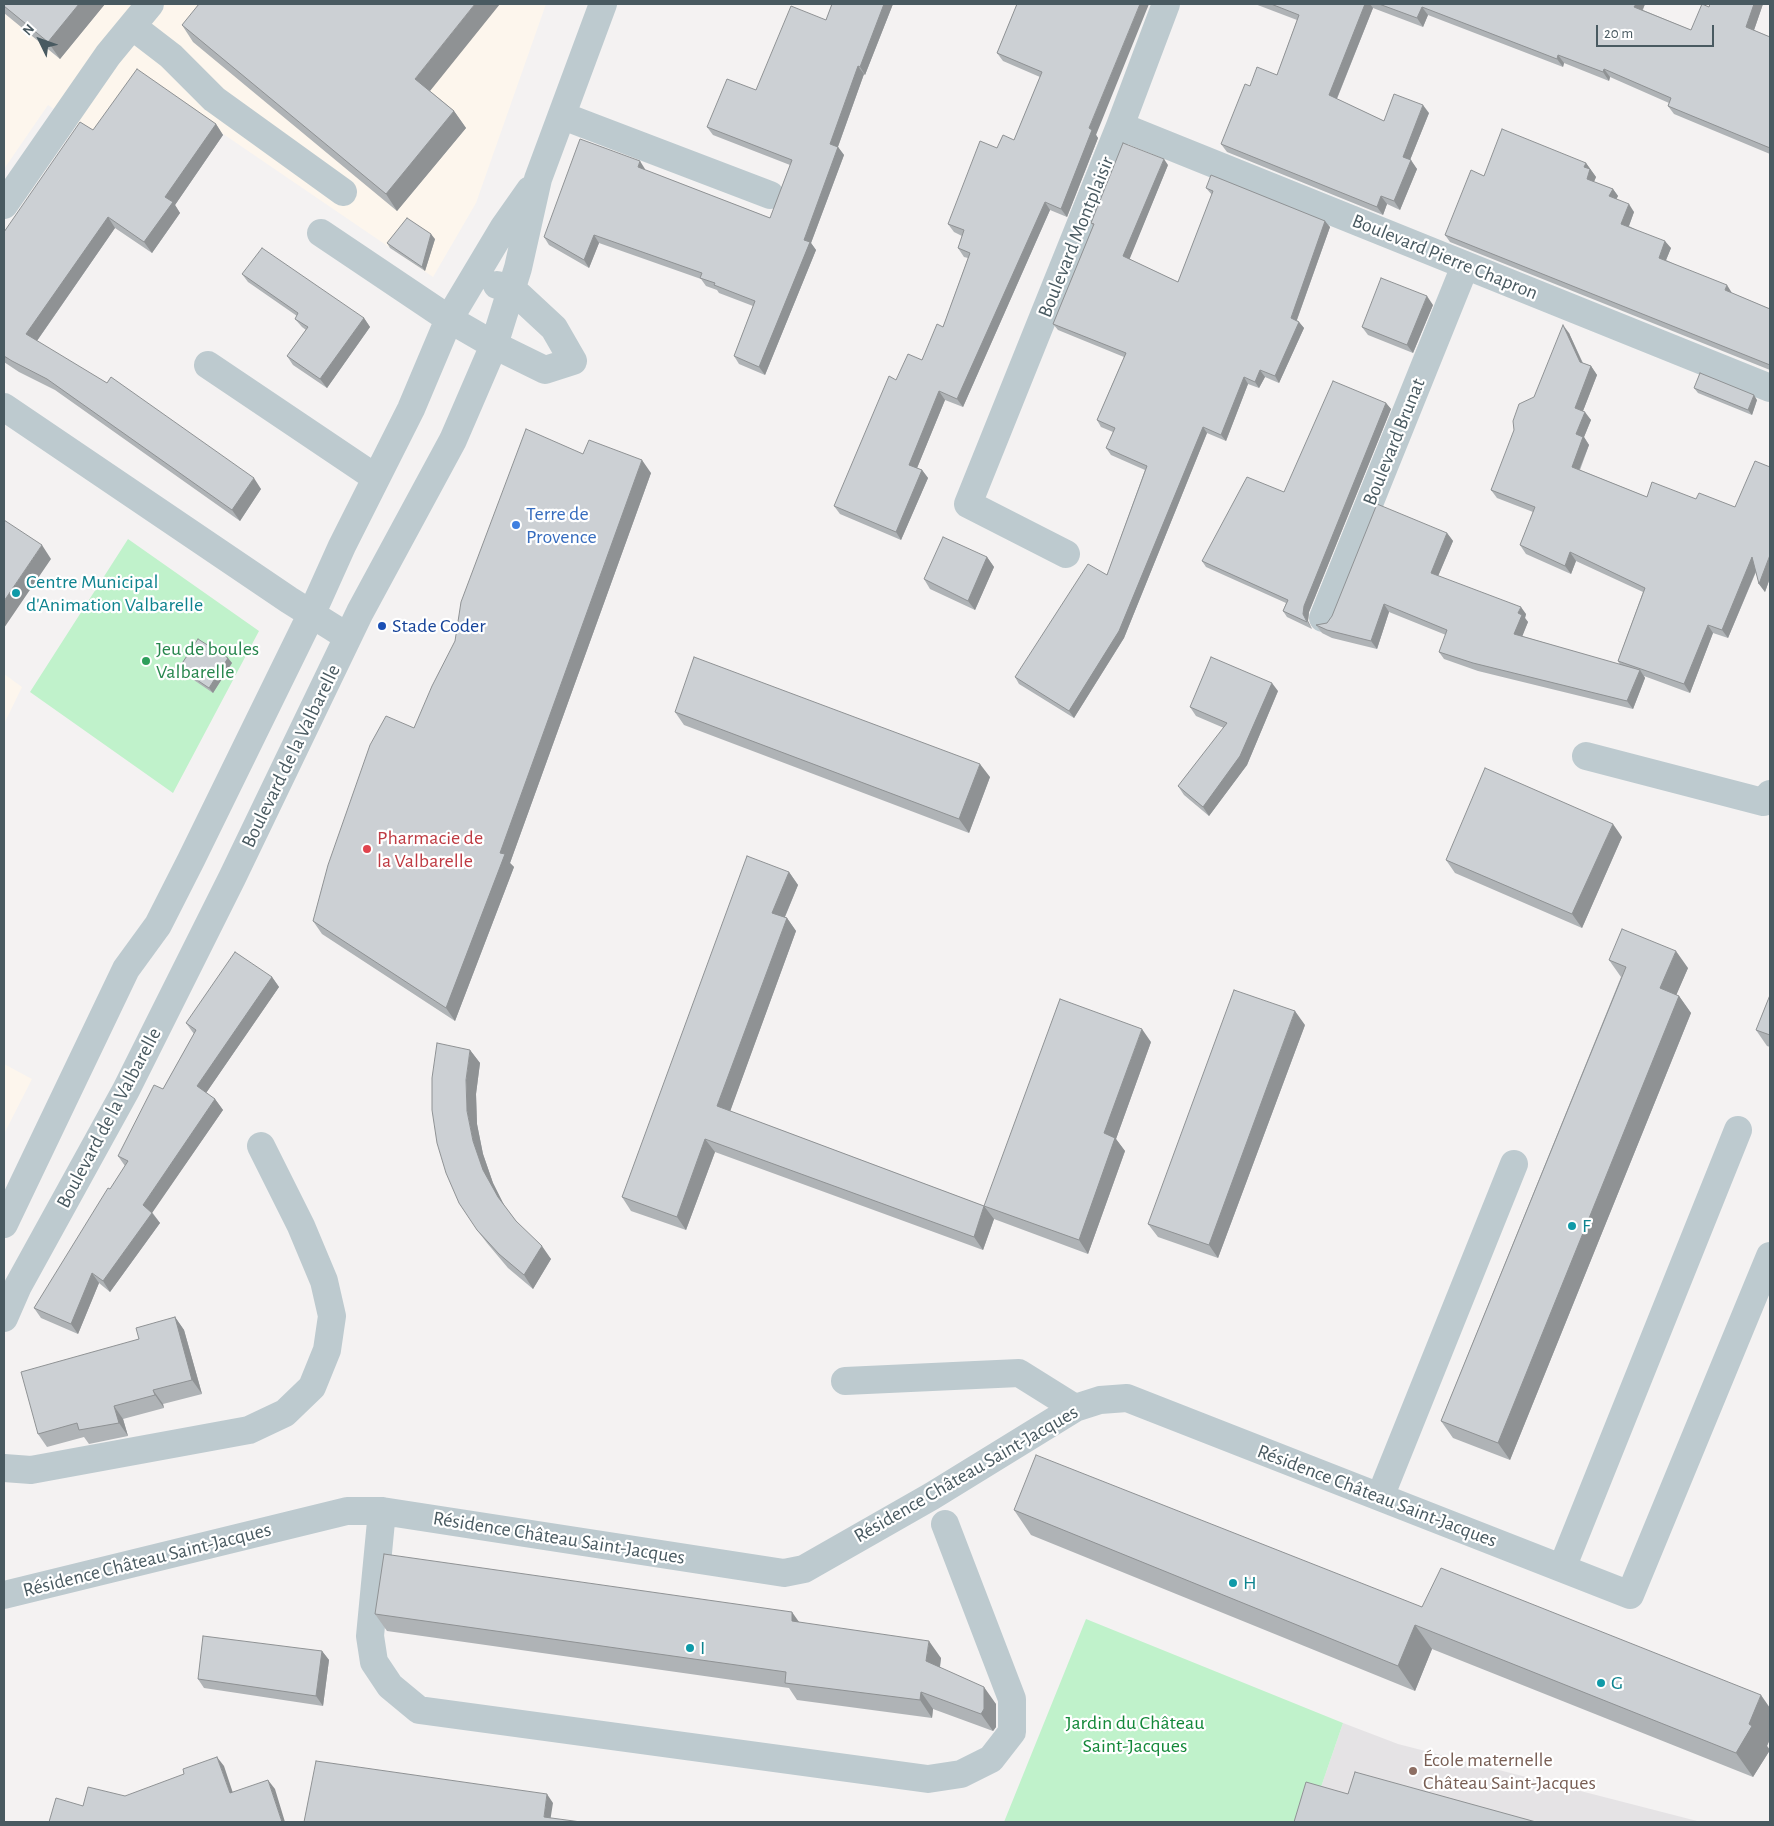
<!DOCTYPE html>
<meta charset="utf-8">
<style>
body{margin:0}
#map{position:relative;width:1774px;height:1826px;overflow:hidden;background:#f4f2f2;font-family:"Alegreya Sans",sans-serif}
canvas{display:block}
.frame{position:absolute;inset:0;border:5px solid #495a61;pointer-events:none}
.north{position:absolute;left:15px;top:15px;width:50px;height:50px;-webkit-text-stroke:4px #fff;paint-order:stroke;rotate:312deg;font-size:14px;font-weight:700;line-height:20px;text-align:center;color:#495a61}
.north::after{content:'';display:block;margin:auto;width:18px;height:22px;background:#495a61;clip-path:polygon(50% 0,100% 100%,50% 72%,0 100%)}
.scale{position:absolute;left:1596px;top:25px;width:118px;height:22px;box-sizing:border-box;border:2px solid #495a61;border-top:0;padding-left:6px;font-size:15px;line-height:18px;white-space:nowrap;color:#495a61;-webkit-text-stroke:4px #fff;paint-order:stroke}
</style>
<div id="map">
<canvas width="1774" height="1826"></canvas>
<div class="frame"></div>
<div class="north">N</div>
<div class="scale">20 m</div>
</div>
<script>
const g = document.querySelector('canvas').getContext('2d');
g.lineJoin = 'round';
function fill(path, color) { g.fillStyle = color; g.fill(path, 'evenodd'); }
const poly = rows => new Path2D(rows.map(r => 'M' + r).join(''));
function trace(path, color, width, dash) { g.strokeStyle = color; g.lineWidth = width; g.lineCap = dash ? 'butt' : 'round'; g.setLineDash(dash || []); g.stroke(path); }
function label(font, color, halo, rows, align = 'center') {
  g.font = font + ' "Alegreya Sans",sans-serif'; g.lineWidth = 4.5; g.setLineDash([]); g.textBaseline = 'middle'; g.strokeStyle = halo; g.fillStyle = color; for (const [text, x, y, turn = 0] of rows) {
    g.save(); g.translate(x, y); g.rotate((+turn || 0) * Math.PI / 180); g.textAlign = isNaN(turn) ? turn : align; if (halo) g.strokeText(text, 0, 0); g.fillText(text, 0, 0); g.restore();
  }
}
const commercial = poly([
 [4,4,546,4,476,203,433,277,144,80,101,141,48,105,4,169],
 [4,674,22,687,4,724],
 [4,1064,32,1079,4,1134]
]);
const education = poly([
 [1343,1723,1398,1744,1701,1822,1309,1822]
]);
const green = poly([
 [128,539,259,631,173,793,30,692],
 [1086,1619,1343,1723,1309,1822,1004,1822]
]);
const minor = poly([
 [132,26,171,56,214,99,343,192],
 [563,116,770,195],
 [1120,126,1770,388],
 [4,205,108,55,150,4],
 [321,233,449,319,494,345,545,370,573,361,554,328,512,289,497,285],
 [208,365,376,478],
 [4,407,289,600,348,637],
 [1066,554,968,504,1120,126,1166,4],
 [1323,618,1465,266],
 [1586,756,1763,802,1770,794],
 [4,1224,126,969,158,925,191,860,311,615,342,546,411,409,449,319,504,227,530,190],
 [4,1318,18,1286,126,1090,232,878,360,612,453,440,494,345,518,268,538,179,603,4],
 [845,1381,1019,1373,1075,1408],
 [4,1468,31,1470,249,1430,285,1413,312,1387,327,1350,332,1316,324,1281,301,1226,261,1146],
 [1380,1497,1514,1164],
 [382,1511,370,1636,374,1662,390,1686,419,1710,928,1779,961,1774,991,1759,1012,1732,1012,1699,945,1524],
 [1562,1568,1738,1130],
 [4,1595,347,1511,382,1511,784,1573,804,1569,932,1496,1075,1408,1100,1400,1127,1398,1630,1595,1770,1256]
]);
const wall = poly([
 [4,4,105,4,60,59,4,13],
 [832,4,893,4,865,75,864,74,838,147,844,155,811,243,816,250,765,375,739,364,734,356,753,306,719,293,717,290,706,286,701,279,599,243,589,268,549,245,544,237,645,169,645,170,770,218,790,165,713,135,707,127,756,90,826,20],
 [1017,4,1098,138,1067,217,1050,210,963,407,945,400,917,468,922,470,928,478,901,540,840,514,834,506,896,380,922,360,943,327,968,258,964,257,958,248,962,236,954,232,948,224,997,148,1014,140,1040,77,1003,61,997,53],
 [1255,4,1645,4,1643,10,1691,30,1709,7,1763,4,1754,30,1770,37,1770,154,1674,114,1668,106,1669,103,1610,77,1609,81,1564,63,1563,67,1428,15,1423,27,1373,8,1337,99,1384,121,1429,113,1410,160,1417,169,1400,210,1387,204,1383,215,1227,152,1221,144,1250,86,1277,75,1297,20],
 [182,25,430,91,454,111,466,128,397,211,193,42],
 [216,124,223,135,175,205,180,213,152,253,115,228,37,341,261,489,240,521,55,390,19,372,4,362,4,232,93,130],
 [1586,163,1596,177,1594,182,1613,189,1618,196,1616,199,1634,212,1629,226,1671,248,1666,260,1732,293,1770,309,1770,370,1450,242,1445,235,1484,176],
 [1168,165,1129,259,1178,282,1212,195,1206,188,1330,227,1297,320,1304,328,1279,383,1265,377,1259,388,1248,384,1226,441,1207,433,1124,638,1074,718,1019,684,1015,677,1107,575,1145,470,1111,455,1106,448,1113,432,1101,427,1097,420,1124,357,1058,330,1053,324,1093,226,1091,223],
 [435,239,425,271,390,248,387,243],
 [242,274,364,318,370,327,327,388,293,365,287,356,306,330,302,327,295,319,297,316,248,282],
 [1433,305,1413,353,1368,335,1362,327],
 [1569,333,1583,363,1591,366,1597,375,1583,411,1591,420,1584,437,1589,445,1580,470,1647,497,1696,499,1735,507,1770,467,1770,578,1765,592,1759,584,1756,572,1728,638,1713,633,1690,693,1644,676,1645,678,1633,709,1478,671,1444,659,1439,652,1446,635,1389,612,1377,649,1332,638,1322,633,1316,625,1327,623,1447,533,1453,541,1438,576,1526,614,1525,618,1528,622,1522,636,1620,665,1618,661,1643,592,1576,561,1571,574,1526,554,1520,545,1533,512,1497,498,1491,490,1534,397],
 [1694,388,1757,400,1752,415,1698,393],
 [1386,403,1391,409,1309,612,1308,621,1312,629,1287,617,1283,611,1286,603,1206,567,1202,561,1284,492],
 [583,454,651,473,510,863,514,867,455,1021,322,934,313,921,414,728],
 [987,557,994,567,975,610,930,589,924,579],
 [228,658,232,663,213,693,182,672,179,668],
 [1278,691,1247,765,1209,816,1184,795,1178,786,1224,728,1196,716,1190,707],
 [675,712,990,777,969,833,684,725],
 [1622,837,1582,928,1455,873,1446,860],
 [789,872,798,885,785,917,787,918,796,931,730,1111,984,1206,1151,1042,1116,1139,1125,1151,1088,1254,994,1219,983,1250,715,1152,686,1230,631,1211,622,1197],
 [1609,960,1688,968,1676,995,1679,996,1691,1013,1510,1460,1453,1438,1441,1421,1621,977],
 [272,977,279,987,206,1093,215,1099,223,1110,152,1212,160,1223,110,1292,99,1283,78,1334,41,1318,34,1308,125,1166,118,1156,163,1089,194,1034,186,1023],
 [1770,995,1770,1047,1767,1046,1756,1030],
 [1305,1025,1218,1258,1158,1237,1148,1224],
 [470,1050,480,1063,476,1094,477,1124,483,1154,493,1183,505,1207,516,1221,551,1259,533,1289,508,1268,487,1243,477,1230],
 [175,1317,184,1330,202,1394,163,1404,164,1408,123,1419,128,1436,89,1444,84,1437,47,1447,38,1434,139,1339],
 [1014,1510,1422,1607,1770,1708,1770,1739,1767,1746,1770,1750,1753,1777,1432,1649,1415,1691,1031,1535],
 [375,1614,799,1622,941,1658,940,1668,996,1704,996,1727,993,1731,933,1709,932,1718,797,1700,789,1688,387,1631],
 [322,1651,329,1660,323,1706,204,1688,198,1679]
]);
const shadedWall = poly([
 [79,4,105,4,60,59,48,42],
 [475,4,500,4,426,96,415,79],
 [884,4,893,4,865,75,860,67],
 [1140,4,1149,4,1096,135,1098,138,1067,217,1061,209,1089,128],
 [1365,4,1370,4,1373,8,1335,103,1329,95],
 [1636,4,1645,4,1640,15,1634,7],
 [1754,4,1763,4,1752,36,1746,27],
 [1422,7,1428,15,1423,27,1417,18],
 [1558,55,1564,63,1563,67,1557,59],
 [858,66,864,74,836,152,830,144],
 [1604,69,1610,77,1609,81,1603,72],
 [1423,105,1429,113,1408,165,1403,157],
 [454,111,466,128,397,211,386,194],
 [216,124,223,135,175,205,180,213,152,253,144,242,165,197],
 [838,147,844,155,811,243,816,250,765,375,759,367,804,240],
 [1164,159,1168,165,1128,263,1123,256],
 [1411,160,1417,169,1400,210,1394,201],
 [640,161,645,169,643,175,638,167],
 [1586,163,1596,177,1592,186,1587,179,1584,167],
 [1613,189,1618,196,1614,204,1609,196],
 [1381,196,1387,204,1383,215,1377,207],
 [1045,202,1050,210,963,407,957,399],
 [1629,204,1634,212,1627,231,1621,224],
 [108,217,115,228,34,345,26,334],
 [1325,221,1330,227,1295,325,1291,318],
 [431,234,435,239,425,271,422,267],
 [594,235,599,243,589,268,584,260],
 [1665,241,1671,248,1664,265,1659,258],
 [1727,285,1732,293,1725,290],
 [1427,296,1433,305,1413,353,1407,345],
 [364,318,370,327,327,388,320,379],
 [1299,322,1304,328,1279,383,1275,376],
 [1563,325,1569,333,1586,371,1580,362],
 [1591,366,1597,375,1581,416,1575,408],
 [1260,370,1265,377,1259,388,1255,382],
 [1244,377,1248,384,1226,441,1221,435],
 [939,391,945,400,915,473,909,465],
 [1754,395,1757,400,1752,415,1748,410],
 [1386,403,1391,409,1309,612,1308,621,1312,629,1303,614,1304,606],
 [1585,412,1591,420,1584,437,1589,445,1577,475,1572,467,1576,434],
 [1203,427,1207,433,1124,638,1074,718,1069,711],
 [642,460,651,473,510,863,514,867,455,1021,446,1008,500,853],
 [922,470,928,478,901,540,896,532],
 [254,478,261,489,240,521,232,510],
 [1447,533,1453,541,1436,581,1431,573],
 [42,545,51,559,4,628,4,601],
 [1570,552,1576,561,1571,574,1565,566],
 [1770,555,1770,578,1765,592,1759,584],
 [987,557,994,567,975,610,968,601],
 [1752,557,1758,566,1728,638,1722,630],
 [1384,604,1389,612,1377,649,1371,641],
 [1521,607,1526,614,1525,618,1528,622,1520,642,1514,634,1518,613],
 [1708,625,1713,633,1690,693,1684,684],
 [228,658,232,663,213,693,209,688],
 [1640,670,1645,678,1633,709,1627,701],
 [1272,683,1278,691,1247,765,1209,816,1203,807],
 [980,764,990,777,969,833,959,819],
 [1613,824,1622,837,1582,928,1572,914],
 [789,872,798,885,781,926,772,913],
 [787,918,796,931,727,1120,717,1106],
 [1676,951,1688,968,1672,1005,1660,988],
 [272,977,279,987,204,1096,197,1086],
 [1679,996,1691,1013,1510,1460,1498,1443],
 [1295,1011,1305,1025,1218,1258,1209,1245],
 [1142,1029,1151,1042,1116,1139,1125,1151,1088,1254,1079,1240,1104,1133],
 [470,1050,480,1063,476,1094,477,1124,483,1154,493,1183,507,1211,498,1197,483,1170,473,1141,467,1111,466,1080],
 [215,1099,223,1110,150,1216,143,1205],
 [705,1139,715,1152,686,1230,677,1217],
 [984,1206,994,1219,983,1250,974,1237],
 [152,1213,160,1223,110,1292,103,1281],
 [542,1246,551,1259,533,1289,524,1275],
 [92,1273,99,1283,78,1334,71,1324],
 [175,1317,184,1330,202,1394,192,1380],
 [153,1390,163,1404,164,1408,155,1395],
 [114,1406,123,1419,128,1436,119,1423],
 [792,1612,804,1629,792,1621],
 [1415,1625,1432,1649,1415,1691,1398,1666],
 [929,1641,941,1658,938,1679,926,1661],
 [322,1651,329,1660,323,1706,316,1696],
 [984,1687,996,1704,996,1727,993,1731,981,1714],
 [921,1692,933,1709,932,1718,920,1700],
 [1761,1695,1770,1708,1770,1739,1767,1746,1770,1750,1753,1777,1736,1753],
 [217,1757,224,1766,236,1802,230,1793],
 [268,1780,275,1789,285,1822,282,1822],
 [547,1794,553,1803,550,1822,544,1817]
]);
const building = poly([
 [4,4,79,4,48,42,4,6,4,4],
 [199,4,475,4,415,79,454,111,386,194,182,25,199,4],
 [832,4,884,4,860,67,858,66,830,144,838,147,804,240,810,242,759,367,734,356,755,301,714,285,715,283,700,278,702,273,594,235,584,260,544,237,580,139,640,161,638,167,770,218,792,160,707,127,727,79,756,90,791,6,826,20,832,4],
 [1017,4,1140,4,1089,128,1092,130,1061,209,1045,202,957,399,939,391,909,465,922,470,896,532,834,506,889,376,896,380,908,354,922,360,937,324,943,327,970,253,958,248,964,230,948,224,980,141,997,148,1003,135,1014,140,1042,72,997,53,1017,4],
 [1271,4,1365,4,1329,95,1384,121,1394,94,1423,105,1403,157,1411,160,1394,201,1381,196,1377,207,1221,144,1245,84,1250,86,1257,67,1277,75,1299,15,1271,4],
 [1379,4,1636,4,1634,7,1691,30,1702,4,1709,7,1710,4,1754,4,1746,27,1770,37,1770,148,1668,106,1671,98,1604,69,1603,72,1558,55,1557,59,1422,7,1417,18,1379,4],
 [137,69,216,124,165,197,173,202,144,242,108,217,26,334,107,383,111,377,254,478,232,510,47,379,12,361,4,356,4,232,80,122,93,130,137,69],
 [1502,129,1586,163,1584,167,1590,169,1587,179,1613,189,1609,196,1629,204,1621,224,1665,241,1659,258,1727,285,1725,290,1770,309,1770,365,1445,235,1471,170,1484,176,1502,129],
 [1123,143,1164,159,1123,256,1178,282,1213,191,1206,188,1211,175,1325,221,1291,318,1299,322,1275,376,1260,370,1255,382,1244,377,1221,435,1203,427,1119,631,1069,711,1015,677,1088,564,1107,575,1147,466,1106,448,1115,428,1097,420,1126,353,1053,324,1094,224,1091,223,1123,143],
 [407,218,431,234,422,267,387,243,407,218],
 [262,248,364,318,320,379,287,356,308,327,295,319,298,313,242,274,262,248],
 [1381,278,1427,296,1407,345,1362,327,1381,278],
 [1563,325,1580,362,1591,366,1575,408,1585,412,1576,434,1583,437,1572,467,1647,497,1652,482,1696,499,1699,493,1735,507,1755,461,1770,467,1770,555,1759,584,1752,557,1722,630,1708,625,1684,684,1618,661,1645,588,1570,552,1565,566,1520,545,1535,507,1491,490,1514,430,1513,421,1519,404,1534,397,1563,325],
 [1700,373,1754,395,1748,410,1694,388,1700,373],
 [1333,381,1386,403,1304,606,1303,614,1307,622,1283,611,1288,600,1202,561,1247,477,1284,492,1333,381],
 [526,429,583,454,589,440,642,460,500,853,505,854,446,1008,313,921,328,865,370,745,386,716,414,728,432,686,455,641,461,602,526,429],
 [1377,504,1447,533,1431,573,1521,607,1518,613,1522,615,1514,634,1640,670,1627,701,1473,663,1439,652,1447,630,1384,604,1371,641,1327,630,1316,625,1327,623,1332,616,1377,504],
 [4,520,42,545,4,601,4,520],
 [943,537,987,557,968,601,924,579,943,537],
 [198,639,228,658,209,688,179,668,198,639],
 [694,657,980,764,959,819,675,712,694,657],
 [1211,657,1272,683,1240,756,1203,807,1178,786,1227,723,1190,707,1211,657],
 [1485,768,1613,824,1572,914,1446,860,1485,768],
 [747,856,789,872,772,913,787,918,717,1106,984,1206,974,1237,705,1139,677,1217,622,1197,747,856],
 [1622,929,1676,951,1660,988,1679,996,1498,1443,1441,1421,1626,967,1609,960,1622,929],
 [235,952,272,977,197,1086,215,1099,143,1205,152,1213,103,1281,92,1273,71,1324,34,1308,108,1188,110,1189,128,1161,118,1156,154,1085,163,1089,196,1030,186,1023,235,952],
 [1234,990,1295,1011,1209,1245,1148,1224,1234,990],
 [1770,995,1770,1035,1756,1030,1770,995],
 [1060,999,1142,1029,1104,1133,1115,1138,1079,1240,984,1206,1060,999],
 [437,1043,470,1050,466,1080,467,1111,473,1141,483,1170,498,1197,516,1221,542,1246,524,1275,499,1254,477,1230,459,1203,446,1173,437,1143,432,1110,432,1078,437,1043],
 [175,1317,192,1380,153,1390,155,1395,114,1406,119,1423,79,1430,77,1423,38,1434,21,1372,139,1339,136,1328,175,1317],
 [1036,1455,1422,1607,1441,1568,1761,1695,1749,1724,1752,1726,1736,1753,1415,1625,1398,1666,1014,1510,1036,1455],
 [384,1554,792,1612,792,1621,929,1641,926,1661,984,1687,984,1709,981,1714,921,1692,920,1700,785,1683,786,1672,375,1614,384,1554],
 [203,1636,322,1651,316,1696,198,1679,203,1636],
 [217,1757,230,1793,268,1780,282,1822,49,1822,56,1798,83,1806,88,1787,125,1796,184,1774,183,1769,217,1757],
 [316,1761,547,1794,544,1817,581,1822,304,1822,316,1761],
 [1355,1772,1536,1822,1294,1822,1306,1782,1348,1794,1355,1772]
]);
const markers = [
 [516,525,5,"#3f7fe0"],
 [16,593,5,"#0f9aa8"],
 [382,626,5,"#1a4fb4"],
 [146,661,5,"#2e9e5b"],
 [367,849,5,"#e0444e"],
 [1572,1226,5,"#0f9aa8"],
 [1233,1583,5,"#0f9aa8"],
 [690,1648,5,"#0f9aa8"],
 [1601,1683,5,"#0f9aa8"],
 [1413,1771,5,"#8d6e63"]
];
const streetNames = [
 ["Boulevard Montplaisir",1076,237,-68],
 ["Boulevard Pierre Chapron",1445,257,22],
 ["Boulevard Brunat",1394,442,-68],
 ["Boulevard de la Valbarelle",291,756,-64],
 ["Boulevard de la Valbarelle",109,1118,-62],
 ["Résidence Château Saint-Jacques",966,1474,-30],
 ["Résidence Château Saint-Jacques",1377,1496,21],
 ["Résidence Château Saint-Jacques",559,1538,9],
 ["Résidence Château Saint-Jacques",147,1560,-14]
];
const shopNames = [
 ["Terre de",526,514],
 ["Provence",526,537]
];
const cultureNames = [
 ["Centre Municipal",26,582],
 ["d'Animation Valbarelle",26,605],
 ["F",1582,1226],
 ["H",1243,1583],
 ["I",700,1648],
 ["G",1611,1683]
];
const transitNames = [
 ["Stade Coder",392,626]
];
const leisureNames = [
 ["Jeu de boules",156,649],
 ["Valbarelle",156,672]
];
const healthNames = [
 ["Pharmacie de",377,838],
 ["la Valbarelle",377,861]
];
const parkNames = [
 ["Jardin du Château",1135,1723],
 ["Saint-Jacques",1135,1746]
];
const educationNames = [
 ["École maternelle",1423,1760],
 ["Château Saint-Jacques",1423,1783]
];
fill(commercial, '#fdf6ed');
fill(education, '#e5e3e5');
fill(green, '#c0f2cb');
trace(minor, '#bdcacf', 28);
fill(wall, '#afb3b6');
fill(shadedWall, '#8f9294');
fill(building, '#ccd0d4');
trace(building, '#8f9294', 1);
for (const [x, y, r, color] of markers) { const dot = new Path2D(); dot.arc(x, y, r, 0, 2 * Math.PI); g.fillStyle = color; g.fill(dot); trace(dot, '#fff', 2); }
label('20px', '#495a61', '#fff', streetNames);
label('20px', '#366cbe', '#fff', shopNames, 'left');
label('20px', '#0d838f', '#fff', cultureNames, 'left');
label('20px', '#164399', '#fff', transitNames, 'left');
label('20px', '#27864d', '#fff', leisureNames, 'left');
label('20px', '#be3a42', '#fff', healthNames, 'left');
label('20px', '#138839', '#fff', parkNames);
label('20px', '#785e54', '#fff', educationNames, 'left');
</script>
